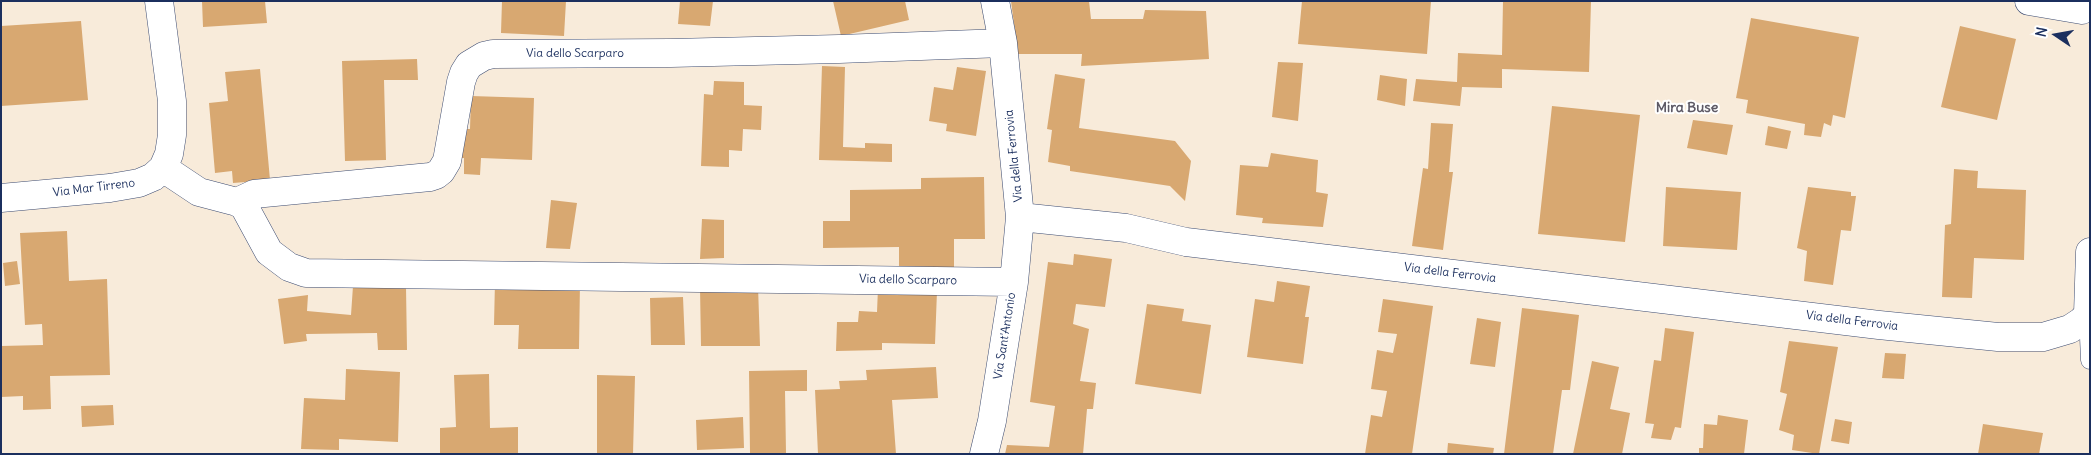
<!DOCTYPE html>
<style>
body{margin:0}
#map{position:relative;width:2091px;height:455px;overflow:hidden;background:#f8ebda;font-family:Delius,sans-serif}
canvas{display:block}
.frame{position:absolute;inset:0;border:2px solid #1b2f5e;pointer-events:none}
.north{position:absolute;left:2031px;top:10px;width:50px;height:50px;-webkit-text-stroke:4px #fff;paint-order:stroke;rotate:282deg;font-size:14px;font-weight:700;line-height:20px;text-align:center;color:#1b2f5e}
.north::after{content:'';display:block;margin:auto;width:18px;height:22px;background:#1b2f5e;clip-path:polygon(50% 0,100% 100%,50% 72%,0 100%)}
</style>
<div id="map">
<canvas width="2091" height="455"></canvas>
<div class="frame"></div>
<div class="north">N</div>
</div>
<script>
const g = document.querySelector('canvas').getContext('2d');
g.lineJoin = 'round';
function fill(path, color) { g.fillStyle = color; g.fill(path, 'evenodd'); }
const poly = rows => new Path2D(rows.map(r => 'M' + r).join(''));
function trace(path, color, width, dash) { g.strokeStyle = color; g.lineWidth = width; g.lineCap = dash ? 'butt' : 'round'; g.setLineDash(dash || []); g.stroke(path); }
function label(font, color, halo, rows, align = 'center') {
  g.font = font + ' Delius,sans-serif'; g.lineWidth = 4; g.setLineDash([]); g.textBaseline = 'middle'; g.strokeStyle = halo; g.fillStyle = color; for (const [text, x, y, turn = 0] of rows) {
    g.save(); g.translate(x, y); g.rotate((+turn || 0) * Math.PI / 180); g.textAlign = isNaN(turn) ? turn : align; if (halo) g.strokeText(text, 0, 0); g.fillText(text, 0, 0); g.restore();
  }
}
const building = poly([
 [202,1,265,1,267,23,203,27],
 [502,1,566,1,564,36,501,33],
 [680,1,713,1,710,26,678,24],
 [833,1,905,1,909,20,841,36],
 [1011,1,1089,1,1091,19,1143,19,1145,10,1206,11,1209,59,1081,66,1082,54,1018,54],
 [1302,1,1431,1,1427,54,1298,44],
 [1503,1,1591,1,1589,72,1502,69,1502,88,1462,87,1460,106,1413,101,1416,79,1457,82,1458,53,1502,55],
 [1751,18,1859,37,1845,118,1833,115,1831,126,1824,123,1821,137,1804,135,1805,124,1746,113,1748,100,1736,98],
 [81,21,88,100,1,106,1,26],
 [1960,26,2016,39,1997,120,1941,107],
 [417,59,418,80,384,80,386,160,345,161,342,61],
 [1278,62,1303,63,1298,121,1272,117],
 [822,66,845,67,843,147,865,148,865,143,892,144,892,162,819,160],
 [957,67,986,71,976,136,946,131,947,124,929,121,934,87,953,90],
 [260,69,270,180,233,183,232,171,215,173,209,103,228,101,225,72],
 [1055,74,1085,79,1079,128,1175,141,1191,161,1185,201,1170,186,1070,171,1070,166,1048,162,1052,130,1047,129],
 [1380,75,1407,79,1405,106,1377,100],
 [714,81,744,82,744,105,762,106,761,130,743,129,742,151,729,150,729,167,701,166,704,94,713,95],
 [471,96,534,98,532,160,481,158,480,175,464,174,464,158,460,158,460,129,470,129],
 [1552,106,1640,115,1625,242,1538,234],
 [1693,120,1733,125,1727,155,1687,148],
 [1431,123,1453,124,1449,172,1453,172,1443,250,1412,246,1423,168,1428,169],
 [1768,126,1791,131,1787,149,1765,145],
 [1271,153,1318,160,1316,192,1328,194,1323,227,1262,223,1263,218,1236,215,1240,165,1268,167],
 [1954,169,1978,171,1977,188,2026,190,2024,260,1974,258,1972,298,1942,297,1945,225,1951,224],
 [984,177,985,239,954,239,954,274,899,274,899,247,823,248,823,221,850,221,850,190,921,189,921,178],
 [1666,187,1741,192,1737,250,1663,246],
 [1808,187,1851,192,1851,196,1856,196,1851,231,1841,230,1833,285,1804,281,1807,251,1797,248],
 [551,200,577,203,570,249,546,248],
 [702,219,724,220,724,258,700,259],
 [67,231,69,281,107,279,110,375,50,376,51,409,23,410,23,396,1,397,1,346,43,345,42,324,25,325,20,233],
 [1074,254,1112,259,1105,307,1076,304,1073,324,1089,329,1080,381,1096,383,1093,409,1087,409,1083,454,1005,454,1007,445,1049,447,1055,406,1030,402,1048,262,1073,265],
 [17,261,20,284,5,286,3,263],
 [495,281,580,282,579,349,518,349,519,325,494,325],
 [1277,281,1310,286,1305,317,1309,317,1303,364,1247,357,1255,299,1274,302],
 [353,286,406,287,407,350,378,350,377,333,306,334,307,341,284,344,278,299,308,295,307,311,351,315],
 [758,286,760,346,701,346,700,287],
 [878,288,937,291,935,344,882,343,882,350,836,351,837,322,858,322,859,311,877,312],
 [683,297,685,345,651,345,650,298],
 [1383,299,1433,306,1412,454,1365,454,1371,415,1382,417,1387,391,1371,389,1377,350,1393,353,1397,334,1378,332],
 [1147,304,1184,309,1182,321,1211,325,1201,394,1135,384],
 [1522,308,1579,315,1570,390,1562,390,1553,454,1504,454],
 [1477,318,1501,322,1495,367,1470,364],
 [1665,328,1694,332,1681,428,1675,427,1671,440,1651,438,1654,424,1645,423,1654,360,1661,361],
 [1789,341,1838,347,1819,454,1792,450,1794,435,1779,430,1787,394,1780,392],
 [1885,353,1906,354,1904,379,1882,378],
 [1592,361,1619,367,1610,409,1630,413,1622,454,1573,454],
 [936,367,938,398,892,400,896,454,818,454,815,390,840,389,839,381,867,380,866,370],
 [346,369,400,372,398,442,339,439,339,450,301,449,304,398,345,400],
 [807,370,807,391,785,391,786,453,750,453,749,371],
 [489,374,490,428,518,427,518,454,440,454,440,428,456,427,454,375],
 [597,375,635,376,633,454,597,454],
 [113,405,114,425,82,427,81,406],
 [1718,415,1748,420,1744,454,1699,454,1699,448,1703,448,1704,424,1717,425],
 [743,417,744,448,697,450,696,420],
 [1835,419,1852,422,1849,444,1831,441],
 [1983,424,2043,433,2039,454,1978,454],
 [1448,443,1494,448,1493,454,1447,454]
]);
const lane = poly([
 [2088,314,2090,360]
]);
const street = poly([
 [2029,1,2082,10],
 [163,168,199,192,237,202,244,206,269,252,289,267,306,273,1014,282],
 [1,198,110,188,139,183,153,177,163,168,169,154,172,135,172,101,159,1],
 [237,202,254,194,430,177,436,175,441,171,447,161,461,82,464,73,469,65,484,56,493,54,671,53,839,49,1003,43],
 [1020,217,1126,228,1186,242,1879,325,1998,337,2043,337,2070,329,2082,321,2088,314],
 [2088,314,2090,252],
 [984,454,992,421,1014,282,1020,217,1003,43,995,1]
]);
const streetNames = [
 ["Via dello Scarparo",575,54],
 ["Via della Ferrovia",1014,156,-96],
 ["Via Mar Tirreno",94,188,-7],
 ["Via della Ferrovia",1450,273,7],
 ["Via dello Scarparo",908,280,1],
 ["Via della Ferrovia",1852,321,7],
 ["Via Sant'Antonio",1005,336,-81]
];
const neighbourhoodNames = [
 ["Mira Buse",1687,108]
];
fill(building, '#d8a871');
trace(lane, '#3c4b71', 19);
trace(street, '#3c4b71', 29);
trace(lane, '#fff', 18);
trace(street, '#fff', 28);
label('12px', '#1b2f5e', '#fff', streetNames);
label('bold 14px', '#5d5965', '#fff', neighbourhoodNames);
</script>
